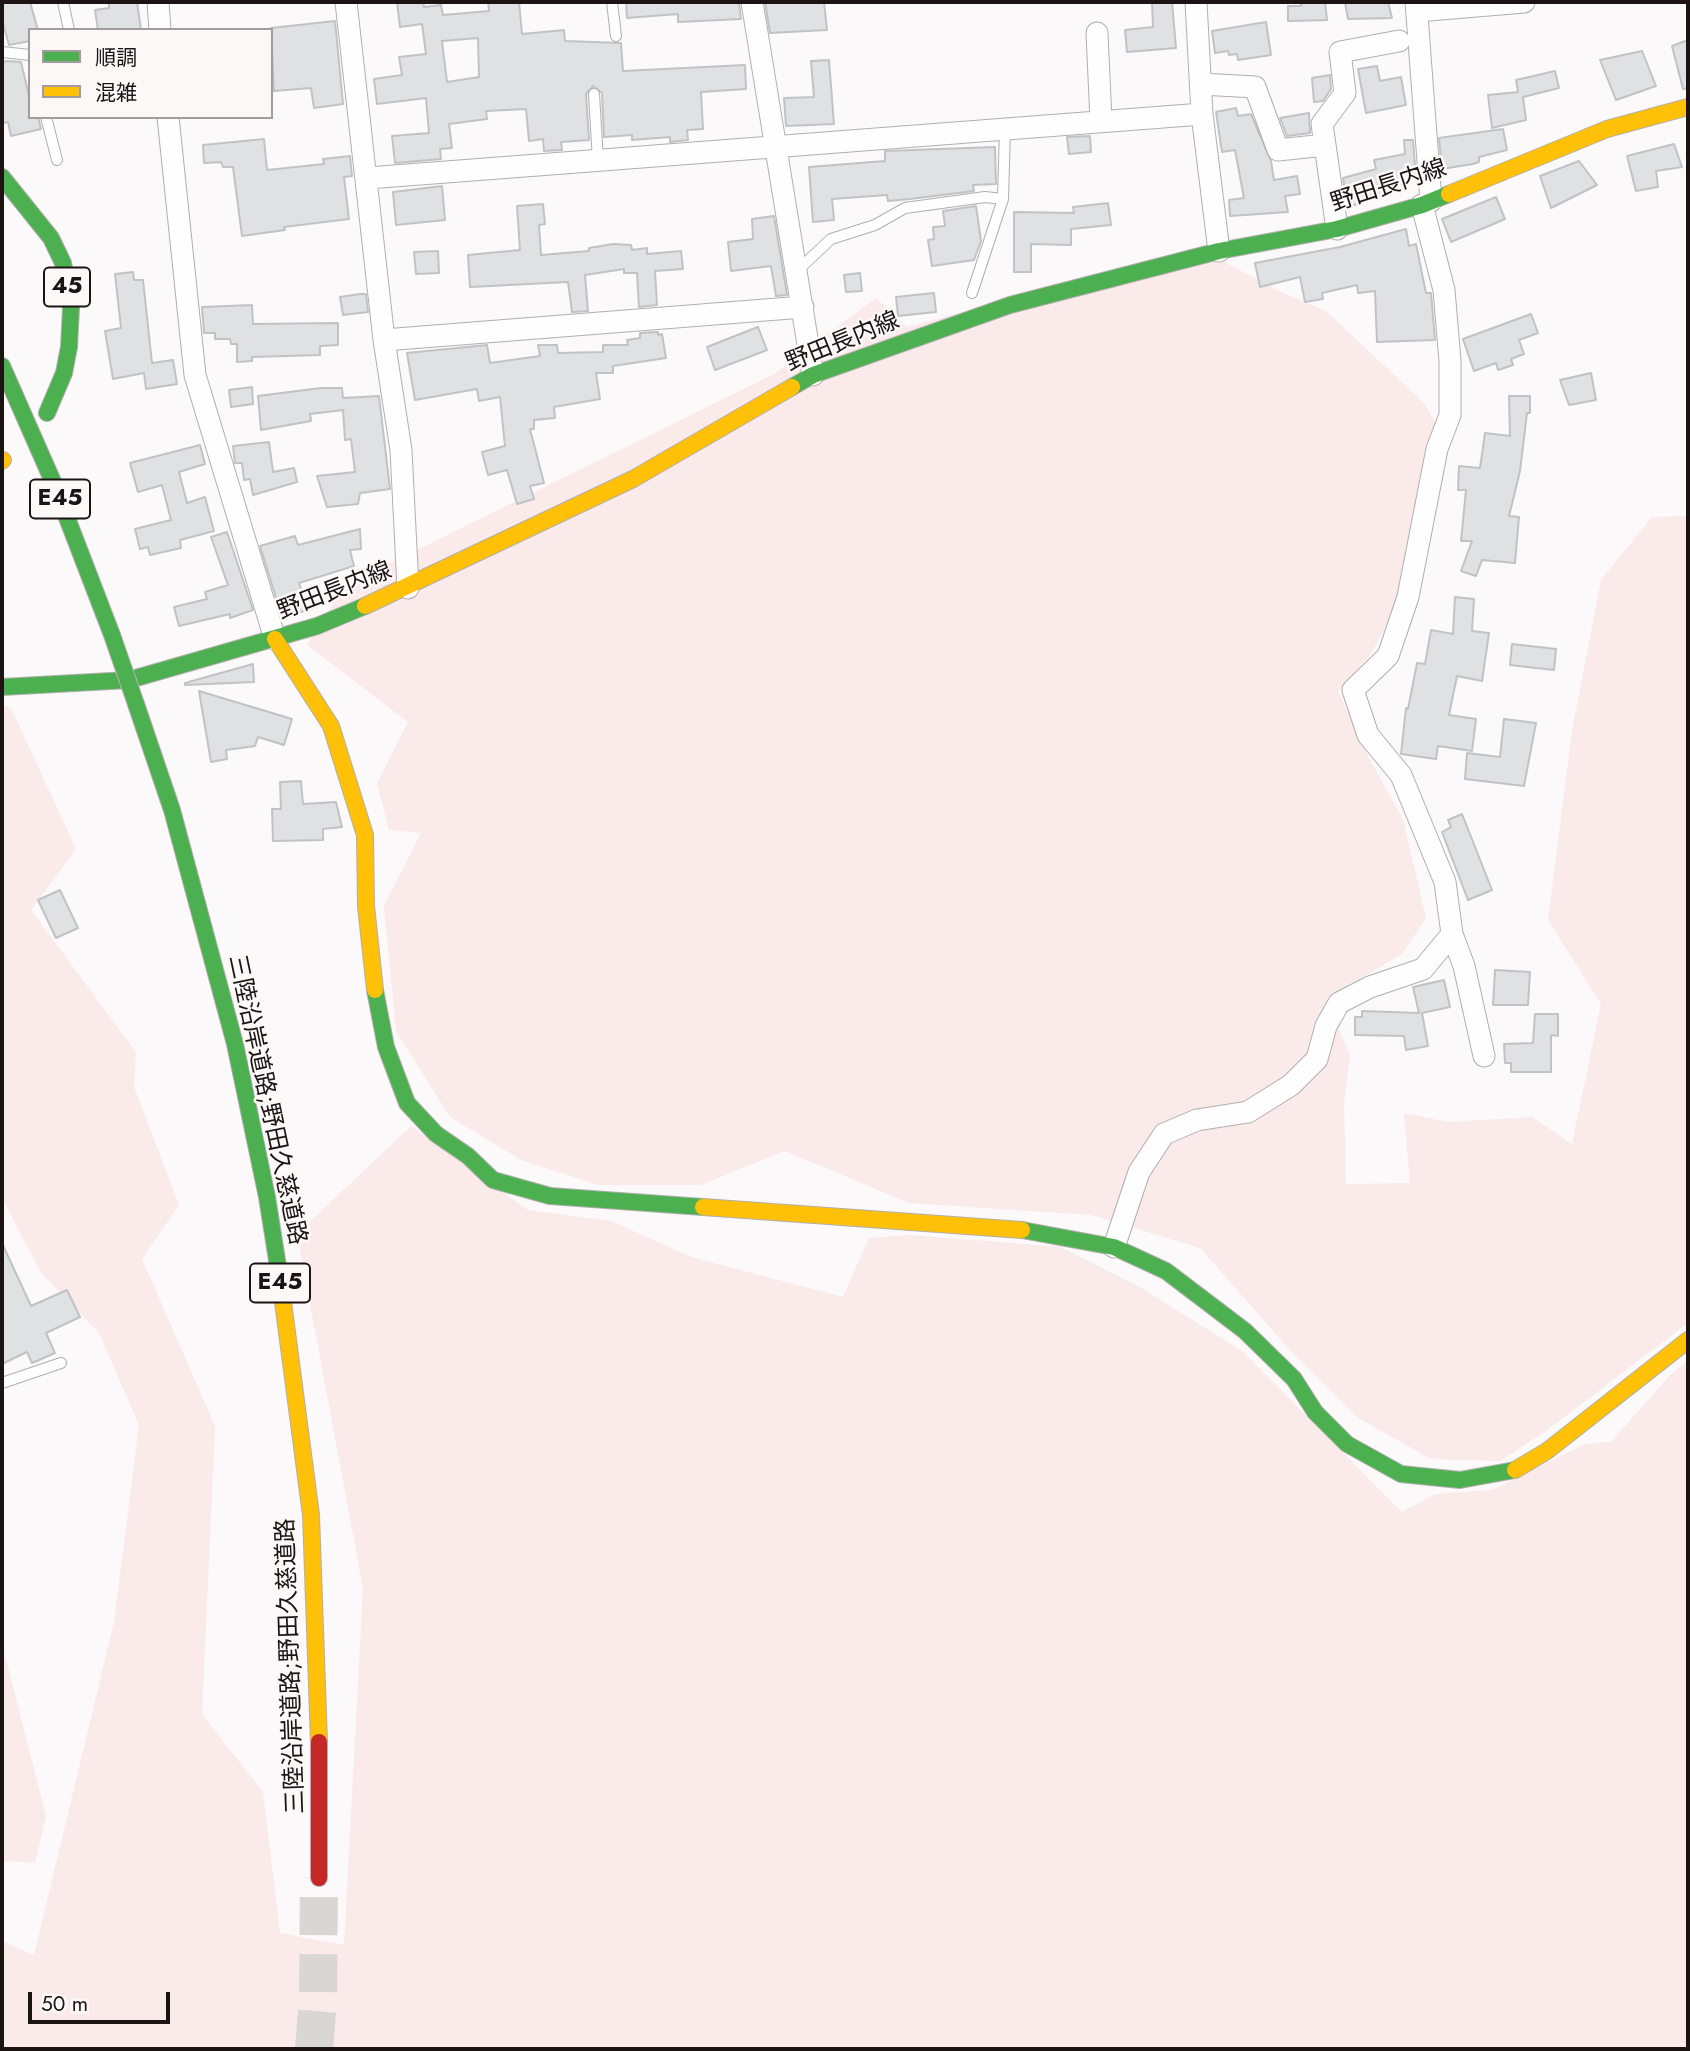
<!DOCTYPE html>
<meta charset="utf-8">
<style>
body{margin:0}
#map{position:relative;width:1690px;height:2051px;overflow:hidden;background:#fbf9f9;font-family:Jost,"Noto Sans JP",sans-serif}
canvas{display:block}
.frame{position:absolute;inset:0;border:4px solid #1b1413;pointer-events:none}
.legend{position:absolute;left:28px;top:28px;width:245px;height:91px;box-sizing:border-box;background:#fcf8f8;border:2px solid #a29d9c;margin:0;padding:9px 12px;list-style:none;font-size:21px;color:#1b1413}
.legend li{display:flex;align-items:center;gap:14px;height:35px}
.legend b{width:35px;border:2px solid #a29d9c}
.scale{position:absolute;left:28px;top:1992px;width:142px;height:32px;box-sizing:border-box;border:4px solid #1b1413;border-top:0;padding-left:9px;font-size:21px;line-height:24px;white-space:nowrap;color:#1b1413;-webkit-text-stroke:5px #fcf8f8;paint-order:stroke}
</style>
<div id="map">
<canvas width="1690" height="2051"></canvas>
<div class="frame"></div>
<ul class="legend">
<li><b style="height:9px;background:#4caf50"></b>順調</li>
<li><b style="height:9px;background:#ffc107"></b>混雑</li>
</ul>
<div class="scale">50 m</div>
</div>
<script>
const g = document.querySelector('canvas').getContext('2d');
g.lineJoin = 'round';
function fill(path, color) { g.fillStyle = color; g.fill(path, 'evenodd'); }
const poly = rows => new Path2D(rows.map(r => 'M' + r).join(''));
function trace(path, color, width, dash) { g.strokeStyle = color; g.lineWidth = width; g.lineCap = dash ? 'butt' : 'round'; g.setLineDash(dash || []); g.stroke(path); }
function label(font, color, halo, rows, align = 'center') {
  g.font = font + ' Jost,"Noto Sans JP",sans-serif'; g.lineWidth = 5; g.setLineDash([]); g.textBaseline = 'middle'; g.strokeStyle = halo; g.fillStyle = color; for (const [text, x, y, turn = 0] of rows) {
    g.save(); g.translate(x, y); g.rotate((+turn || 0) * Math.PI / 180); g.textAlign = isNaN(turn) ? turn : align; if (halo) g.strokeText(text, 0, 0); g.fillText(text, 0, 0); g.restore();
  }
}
const green = poly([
 [1200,249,1279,291,1326,311,1424,403,1445,439,1423,557,1371,654,1338,691,1369,758,1403,819,1426,918,1402,954,1326,999,1350,1055,1344,1103,1346,1184,1410,1183,1404,1113,1448,1122,1532,1117,1572,1144,1601,1004,1548,920,1572,731,1601,580,1652,517,1688,516,1688,1323,1546,1431,1500,1461,1431,1459,1358,1418,1290,1350,1200,1248,1091,1215,909,1203,785,1151,701,1185,598,1185,521,1160,450,1117,396,1031,384,906,421,833,389,830,377,784,408,722,307,645,344,586,774,374,876,298,907,327],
 [2,704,12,710,76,849,31,910,136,1052,134,1087,179,1205,142,1259,215,1426,202,1714,263,1792,280,1933,344,1945,363,1588,297,1234,411,1126,528,1210,611,1221,691,1257,843,1297,869,1238,911,1235,1061,1247,1138,1286,1242,1351,1402,1512,1435,1494,1492,1490,1583,1445,1612,1441,1671,1374,1688,1361,1688,2049,2,2049,2,1941,34,1955,114,1622,139,1425,99,1333,41,1273,2,1198,2,1080,5,1074,2,1072],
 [2,1643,46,1816,35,1863,2,1861]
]);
const building = poly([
 [2,2,30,2,38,30,30,30,30,41,9,45,2,20,2,2],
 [109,2,137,2,141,30,98,30,95,10,109,8,109,2],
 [397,2,423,2,424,7,441,5,443,15,489,11,488,2,519,2,522,34,564,30,565,41,621,43,623,71,745,65,746,89,701,92,703,129,687,130,688,140,670,142,670,137,632,140,632,135,604,137,602,93,593,86,586,94,589,140,561,142,562,150,544,151,543,139,529,141,526,109,486,111,487,119,449,124,452,148,440,149,441,159,395,163,392,136,429,133,426,98,377,104,374,79,402,75,399,57,426,54,422,24,400,27,397,2],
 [478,38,479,77,447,82,442,41,478,38],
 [626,2,739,2,741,19,678,22,678,14,627,18,626,2],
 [765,2,824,2,827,30,770,33,765,2],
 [1152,2,1172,2,1176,48,1127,52,1125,30,1153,27,1152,2],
 [1301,2,1325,2,1327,20,1288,21,1288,6,1301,6,1301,2],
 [1345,2,1388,2,1392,18,1348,19,1345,2],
 [335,21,343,104,314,108,311,88,274,91,271,28,335,21],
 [1266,22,1271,55,1238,60,1237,54,1229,55,1228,51,1215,53,1212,31,1266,22],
 [1688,40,1688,88,1683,89,1672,46,1688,40],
 [1642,51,1656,86,1616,100,1600,60,1642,51],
 [829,60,834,124,786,126,784,98,814,97,811,61,829,60],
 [8,61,21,62,30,100,30,117,38,117,41,129,11,136,8,122,2,123,2,62,8,61],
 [1377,66,1380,81,1401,77,1406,105,1366,113,1358,69,1377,66],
 [1555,71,1559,88,1523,97,1526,120,1492,128,1488,95,1518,92,1516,80,1555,71],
 [1330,75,1331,89,1323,101,1314,102,1312,78,1330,75],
 [1236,108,1238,116,1251,114,1271,161,1274,180,1297,176,1300,194,1285,196,1288,212,1230,216,1229,200,1244,198,1235,150,1222,152,1216,112,1236,108],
 [1309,113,1310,133,1287,136,1280,118,1309,113],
 [1503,129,1507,150,1479,157,1479,162,1473,164,1442,169,1439,138,1503,129],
 [1090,136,1091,152,1069,154,1067,137,1090,136],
 [264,139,267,170,324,164,323,159,350,156,352,176,344,177,349,219,284,227,285,230,242,236,233,167,223,167,221,162,204,163,203,145,264,139],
 [1404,140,1413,140,1416,178,1383,185,1386,196,1347,207,1343,178,1376,169,1374,160,1405,154,1404,140],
 [1674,144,1682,167,1656,171,1658,187,1636,191,1627,156,1674,144],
 [995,147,996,184,973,185,974,191,910,199,888,201,887,195,832,199,834,220,813,222,809,167,885,161,885,151,995,147],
 [1579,161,1597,185,1551,208,1540,176,1579,161],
 [442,186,445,220,396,225,393,192,442,186],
 [1496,197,1505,219,1451,242,1442,219,1496,197],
 [1108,203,1111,225,1071,229,1071,245,1031,244,1031,272,1014,272,1014,212,1074,213,1073,207,1108,203],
 [543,204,545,224,539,225,541,255,589,251,589,248,613,244,631,245,632,250,647,248,647,254,681,251,683,269,655,271,657,305,639,307,637,273,624,273,624,269,585,275,588,311,572,312,568,282,470,287,468,255,520,250,517,206,543,204],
 [976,206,981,241,974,260,932,266,928,240,934,239,933,227,945,226,943,211,976,206],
 [774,216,787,295,776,296,771,266,731,271,728,242,753,239,752,219,774,216],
 [1406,229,1409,246,1416,244,1426,293,1431,293,1435,340,1377,342,1375,291,1358,293,1357,285,1322,293,1323,299,1305,302,1300,277,1260,287,1255,263,1340,247,1406,229],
 [438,251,439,273,416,274,414,252,438,251],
 [133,272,134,280,143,280,152,363,173,360,177,384,146,389,144,373,113,379,105,331,121,328,115,274,133,272],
 [860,273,862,291,846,292,844,275,860,273],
 [934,293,936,312,898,316,896,297,934,293],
 [360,294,366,294,368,312,343,315,340,297,360,294],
 [252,305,253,324,338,323,338,345,320,346,320,355,252,357,252,361,237,362,237,344,231,344,230,339,215,339,215,333,204,333,202,307,252,305],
 [1531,314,1538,333,1519,340,1524,354,1511,359,1513,365,1498,370,1496,363,1474,371,1463,339,1531,314],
 [758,327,767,350,715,370,707,347,758,327],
 [658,332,658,335,662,334,666,358,613,366,613,373,596,373,600,399,554,407,555,418,534,420,534,429,530,429,544,483,530,486,534,499,517,504,507,470,488,475,482,452,505,446,500,397,479,401,477,389,415,400,407,353,487,345,490,363,540,356,538,345,557,345,558,353,603,352,603,345,628,345,627,340,640,338,640,333,658,332],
 [1591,373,1596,400,1569,405,1560,380,1591,373],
 [252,387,253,404,231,407,229,390,252,387],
 [321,388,342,388,343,398,379,396,390,489,360,493,358,504,327,507,317,476,355,472,351,439,345,440,343,410,310,414,311,421,261,430,258,396,321,388],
 [1509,396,1530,396,1530,413,1527,413,1520,471,1509,516,1519,517,1515,563,1482,560,1476,576,1461,571,1472,541,1461,541,1466,490,1458,490,1459,466,1480,468,1485,433,1510,436,1509,396],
 [269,442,273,472,294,468,297,482,253,495,250,479,244,480,242,463,235,463,233,446,269,442],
 [200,445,205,464,179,472,187,503,205,497,214,531,180,540,181,548,150,555,148,547,140,549,135,529,171,520,162,485,138,492,130,463,200,445],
 [360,529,361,549,350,550,354,566,299,583,308,610,282,617,260,546,295,536,298,545,360,529],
 [227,532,253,610,230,618,230,614,179,626,174,607,207,599,205,592,228,585,211,537,227,532],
 [1455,597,1474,599,1472,631,1489,633,1482,681,1457,676,1449,715,1476,719,1472,751,1438,746,1436,759,1401,754,1406,708,1408,709,1417,663,1425,664,1431,630,1453,634,1455,597],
 [1512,644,1556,649,1554,670,1510,665,1512,644],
 [253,664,254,682,185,685,185,683,253,664],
 [199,691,292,719,284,745,258,737,255,746,226,750,227,759,211,762,199,691],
 [1504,719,1536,723,1524,786,1465,779,1467,753,1500,757,1504,719],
 [301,781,303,804,336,802,342,827,323,829,323,840,273,841,272,809,281,809,280,782,301,781],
 [1462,814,1492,890,1468,900,1442,832,1451,827,1448,820,1462,814],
 [60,890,78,928,56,938,38,900,60,890],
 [1495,970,1530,972,1528,1005,1493,1005,1495,970],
 [1444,980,1450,1007,1422,1013,1428,1046,1406,1050,1404,1036,1355,1035,1355,1017,1362,1017,1362,1011,1419,1013,1413,987,1444,980],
 [1535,1014,1558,1014,1558,1036,1551,1035,1551,1072,1511,1072,1511,1063,1505,1063,1504,1044,1533,1043,1535,1014],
 [2,1243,31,1306,67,1290,80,1317,46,1333,55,1353,32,1363,27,1352,2,1364,2,1243]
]);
const highwayTunnel = poly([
 [314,2049,318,2000,319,1878]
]);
const lane = poly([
 [63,2,69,30],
 [612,2,616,36],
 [2,52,30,55],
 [594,94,598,161],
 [46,117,57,160],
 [797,271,831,239,875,225,905,208,985,197,1003,199],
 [972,293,1003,199,1005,128],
 [2,1383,61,1363]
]);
const street = poly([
 [158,2,160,30],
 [346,2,384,340,401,450,408,588],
 [752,2,813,375],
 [1196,2,1202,114,1219,251],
 [1416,2,1431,201],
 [1417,11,1524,2],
 [1097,33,1101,121],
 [1201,84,1255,87,1278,150,1325,145],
 [168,117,195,375,275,639],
 [368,178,1202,114],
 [1422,205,1444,290,1450,361,1450,415,1437,449,1408,597,1388,656,1353,690,1368,735,1401,775,1445,882,1452,934,1464,966,1484,1056],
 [1337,229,1322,124,1345,93,1340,52,1399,41],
 [384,340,803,307],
 [1114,1247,1139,1172,1164,1134,1197,1120,1248,1112,1291,1085,1317,1059,1326,1026,1339,1003,1370,987,1423,969,1452,934]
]);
const fast = poly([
 [2,177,51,238,63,263,71,308,69,347,64,373,47,413],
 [2,366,54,484,112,635],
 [792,387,813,375,1010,305,1219,251,1337,229,1422,205,1449,194],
 [2,687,129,680,317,626,365,606],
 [136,704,172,810,235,1044,267,1197,280,1279],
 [375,990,386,1047,407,1103,436,1134,468,1156,493,1180,550,1196,703,1207],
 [1022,1230,1114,1247,1166,1271,1245,1331,1294,1379,1315,1412,1347,1444,1401,1474,1460,1480,1515,1470]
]);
const slow = poly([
 [1449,194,1607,129,1688,107],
 [2,461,3,460],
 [365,606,633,479,792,387],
 [275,639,331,726,365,835,366,906,375,990],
 [703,1207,1022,1230],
 [280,1279,311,1515,319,1742],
 [1515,1470,1547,1451,1688,1340]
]);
const jam = poly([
 [319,1742,319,1878]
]);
const fastBridge = poly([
 [112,635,136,704]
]);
const shields = [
 [67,287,46],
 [60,499,60],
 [280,1283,60]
];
const shieldNames = [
 ["45",67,287],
 ["E45",60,499],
 ["E45",280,1283]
];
const streetNames = [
 ["野田長内線",1389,187,-18],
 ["野田長内線",843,343,-22],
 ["野田長内線",335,592,-21],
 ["三陸沿岸道路;野田久慈道路",266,1100,78],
 ["三陸沿岸道路;野田久慈道路",292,1666,-92]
];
fill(green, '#faeae9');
fill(building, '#dfe1e3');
trace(building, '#c0c3c5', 2);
trace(highwayTunnel, '#d9d7d6', 38, [38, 19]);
trace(lane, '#b3aeae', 12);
trace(street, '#b3aeae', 23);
trace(fast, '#b3aeae', 18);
trace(slow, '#b3aeae', 18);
trace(jam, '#b3aeae', 18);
trace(lane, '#fefefe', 10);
trace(street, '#fefefe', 21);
trace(fast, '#4caf50', 16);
trace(slow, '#ffc107', 16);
trace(jam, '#c62828', 16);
trace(fastBridge, '#c1b2b1', 18, []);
trace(fastBridge, '#4caf50', 16);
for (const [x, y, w] of shields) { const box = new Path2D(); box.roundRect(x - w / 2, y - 19.5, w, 39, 5); g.fillStyle = '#fcf8f8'; g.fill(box); trace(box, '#1b1413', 2); }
label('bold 23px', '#1b1413', null, shieldNames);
label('24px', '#1b1413', '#fcf8f8', streetNames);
</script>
